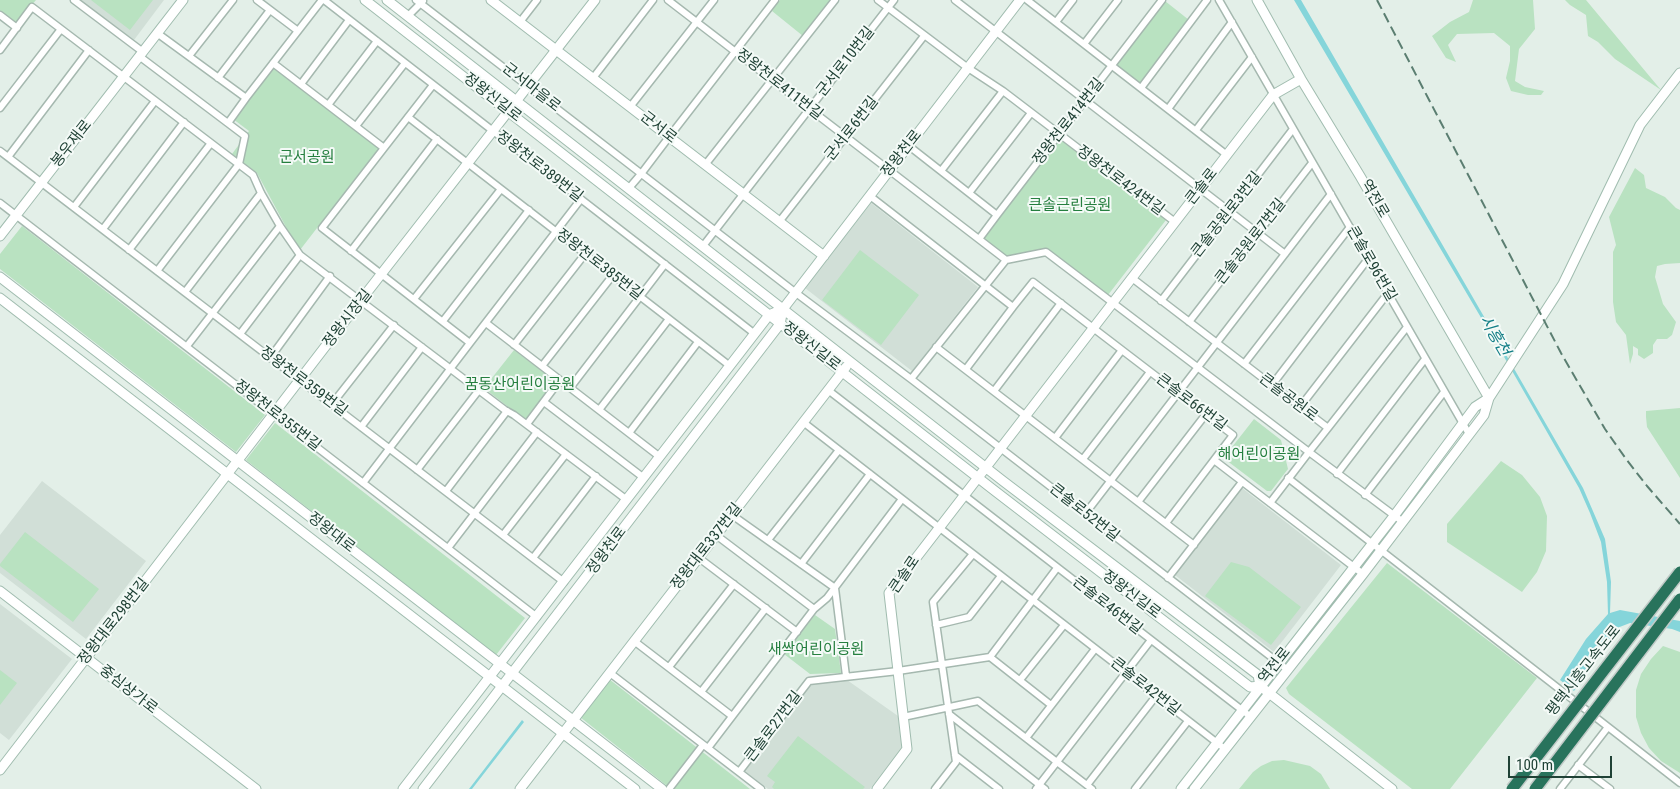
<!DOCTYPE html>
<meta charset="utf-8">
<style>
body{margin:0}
#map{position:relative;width:1680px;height:789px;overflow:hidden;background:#e3efe8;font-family:"Roboto Condensed",sans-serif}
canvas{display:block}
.scale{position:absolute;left:1508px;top:756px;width:104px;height:22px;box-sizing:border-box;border:2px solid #204236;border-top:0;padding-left:6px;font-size:15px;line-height:18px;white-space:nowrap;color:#204236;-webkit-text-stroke:4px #f4faf7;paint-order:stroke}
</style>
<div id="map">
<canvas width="1680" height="789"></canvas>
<div class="scale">100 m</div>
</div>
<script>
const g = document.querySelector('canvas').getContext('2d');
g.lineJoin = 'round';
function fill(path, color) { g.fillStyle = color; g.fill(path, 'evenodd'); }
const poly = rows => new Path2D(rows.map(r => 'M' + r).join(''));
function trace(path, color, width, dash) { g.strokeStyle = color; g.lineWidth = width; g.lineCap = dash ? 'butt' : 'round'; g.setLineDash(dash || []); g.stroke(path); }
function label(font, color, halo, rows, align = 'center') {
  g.font = font + ' "Roboto Condensed","Noto Sans KR",sans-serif'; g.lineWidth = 4; g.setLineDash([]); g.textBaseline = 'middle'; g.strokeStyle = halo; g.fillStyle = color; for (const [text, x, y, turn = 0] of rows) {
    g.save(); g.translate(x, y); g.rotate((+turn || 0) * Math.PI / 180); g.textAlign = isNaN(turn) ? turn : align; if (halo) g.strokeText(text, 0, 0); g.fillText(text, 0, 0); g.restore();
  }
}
const built = poly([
 [80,0,164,0,134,40],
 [871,203,978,287,912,371,805,288],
 [42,481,146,561,86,639,0,573,0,535],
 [1242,488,1341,565,1274,652,1175,575],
 [0,604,72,659,9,740,0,733],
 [847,680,898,716,902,748,870,789,768,789,744,771,809,685]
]);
const green = poly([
 [0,0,36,0,18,21,14,22,0,11],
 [91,0,153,0,130,30],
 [780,0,831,0,803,36,772,11],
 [1473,0,1533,0,1535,29,1519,49,1515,81,1525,87,1544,91,1541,95,1528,95,1511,91,1506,78,1510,61,1510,46,1494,33,1457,34,1448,45,1456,62,1446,58,1432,36,1450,22,1469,12],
 [1565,0,1586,0,1661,90,1615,59,1598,42,1588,36,1586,15,1570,5],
 [1165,1,1189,20,1141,82,1138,82,1117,68,1117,64],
 [273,68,379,148,300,250,293,240,257,173,232,154,249,131,229,116,241,99,246,103],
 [1059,137,1166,220,1108,295,1048,249,1005,256,982,239],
 [1635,168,1644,175,1646,188,1665,197,1676,208,1680,210,1680,263,1665,264,1657,266,1655,277,1663,304,1676,322,1672,335,1667,339,1657,339,1653,345,1653,353,1644,359,1638,355,1638,349,1633,346,1633,354,1630,364,1626,335,1616,322,1613,302,1613,252,1616,245,1609,217],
 [22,226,265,415,236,452,0,269,0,254],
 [860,250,919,295,881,345,822,300],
 [514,350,555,381,525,420,484,388],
 [1680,408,1680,478,1647,427,1646,417,1646,411],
 [1254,419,1281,440,1288,469,1271,491,1267,491,1226,460,1225,456],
 [275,423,525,618,496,655,246,460],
 [1501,461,1522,475,1540,497,1547,516,1546,551,1537,572,1522,592,1447,542,1447,524],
 [25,532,99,589,73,622,0,566,0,564],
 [1231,562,1249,567,1301,607,1271,645,1205,596],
 [1387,563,1537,678,1450,789,1412,789,1289,694,1286,688],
 [815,615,835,629,841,673,810,674,784,654],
 [1663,646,1680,652,1680,773,1661,761,1649,748,1641,733,1636,717,1636,690,1641,674,1651,659],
 [0,670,17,683,0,705],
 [609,679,750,789,671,789,580,717],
 [798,736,865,787,863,789,774,789,772,787,775,782,767,776],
 [1284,760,1310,766,1321,774,1330,789,1239,789,1253,772,1261,766,1272,761]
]);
const water = poly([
 [1294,0,1301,0,1583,488,1605,539,1611,582,1610,613,1620,610,1680,621,1680,632,1672,629,1630,623,1617,628,1574,691,1560,680,1586,639,1608,614,1607,582,1601,542,1590,513,1579,488,1503,355],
 [522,720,524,722,472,789,469,789]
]);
const street = poly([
 [74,0,143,52],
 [257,0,298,31],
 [324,0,755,334],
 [416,0,796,293,911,379,1288,670],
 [668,0,1006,260],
 [878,0,968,68,1003,91,1175,222],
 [955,0,1285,254],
 [1027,0,1227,155],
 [1219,0,1469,434],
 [0,15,17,28],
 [408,16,423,1],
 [520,22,537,0],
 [1056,22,1073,0],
 [157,33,246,98,322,0],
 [1084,44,1118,0],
 [0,50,32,7,253,175,261,193,280,226,300,255,505,410,514,415,627,500],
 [139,56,245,136,239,164,157,271],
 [189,56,233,0],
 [273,63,384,148,322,228,470,343,581,199],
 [218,78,270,10],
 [593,78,653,0],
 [301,84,349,20],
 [1141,88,1207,0],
 [328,105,377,41],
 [630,107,714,0],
 [0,108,61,29],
 [1168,109,1232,22],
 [408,117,730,366],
 [228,123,246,98],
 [356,126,405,63],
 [1196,130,1252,57],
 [909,146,997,215,1162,0],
 [384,148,433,85],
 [0,151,564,582],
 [8,157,89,50],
 [705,165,835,0],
 [941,171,1003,91],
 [629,188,641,174,669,137,775,0],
 [969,193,1031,113],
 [870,196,1013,307,1033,282,1233,435,1214,460,1363,574],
 [0,203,537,617],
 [74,207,155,101],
 [779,222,924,36],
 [103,229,184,122],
 [979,239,997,215],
 [703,246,894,0],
 [129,250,211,143],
 [351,251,437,139],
 [1006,260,1046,252,1309,452,1270,503],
 [1132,278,1328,428,1309,452,1403,522],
 [185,292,261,193],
 [414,299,501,189],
 [1161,301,1293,129],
 [443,321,529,210],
 [1189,322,1312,163],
 [486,323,660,457],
 [240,334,300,255],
 [514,345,585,254],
 [187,346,280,226],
 [936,347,1194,545],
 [270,358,330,276],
 [1244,364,1350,227],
 [542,366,613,275],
 [966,369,1013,307],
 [911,379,1006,260],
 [1272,385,1368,259],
 [570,388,665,264],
 [828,390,1251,717],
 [994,391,1061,303],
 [544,402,644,478],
 [332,404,394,325],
 [1300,407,1388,293],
 [599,410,669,319],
 [803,422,1225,749],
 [527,424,560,380],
 [361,427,422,347],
 [1328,428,1407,327],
 [629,433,698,342],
 [1055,438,1122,350],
 [1083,459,1150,372],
 [417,470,479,390],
 [1337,474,1425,359],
 [1288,478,1680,783],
 [363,483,470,343],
 [446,491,507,411],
 [1365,495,1444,392],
 [1138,502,1206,414],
 [1085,514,1331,194],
 [732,515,835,588,846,676],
 [1166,523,1214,460],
 [503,535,566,454],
 [716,535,814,609],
 [768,540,839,450],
 [448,548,537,432],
 [533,558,596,476],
 [699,558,797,632],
 [801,564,870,474],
 [1168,578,1242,482],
 [936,625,969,617,1001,576],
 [634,641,732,716],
 [990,657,1057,568],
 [669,667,734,584],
 [610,673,761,789],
 [1020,680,1064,625],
 [701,692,766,608],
 [949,714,1045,789],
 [903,717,978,701,1092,789],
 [1026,738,1095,649],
 [708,748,814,609,827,598,902,499],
 [955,755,999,789],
 [1578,765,1610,789],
 [739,772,809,681,898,671,990,657,1051,705],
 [1087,785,1156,696],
 [669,789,703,745],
 [935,789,956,762,933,602,973,554],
 [1036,789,1151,640],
 [1135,789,1188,721],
 [1560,789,1608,727]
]);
const secondary = poly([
 [365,0,995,491,1250,687,1260,686],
 [387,0,1003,481,1258,675,1260,686,1392,789],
 [491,0,824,256],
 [1257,0,1301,79,1360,176,1489,398],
 [0,236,183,0],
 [0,277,662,789],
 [0,298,635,789],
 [0,591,256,789],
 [0,770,361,300,595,0],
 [403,789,769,315,783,309],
 [423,789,780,324,783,309,1020,0],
 [520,789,846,367],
 [877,789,907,749,889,593,1273,95,1301,79],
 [1181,789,1394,516,1475,407,1489,398],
 [1194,789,1363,574,1484,415,1489,398,1563,284,1640,125,1680,73]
]);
const rail = poly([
 [1377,0,1561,353,1605,429,1626,459,1647,486,1680,524]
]);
const highwayBridge = poly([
 [1512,789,1680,572],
 [1535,789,1680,599]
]);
const streetNames = [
 ["군서로10번길",846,62,-52],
 ["정왕천로411번길",779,85,38],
 ["군서마을로",531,88,38],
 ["정왕신길로",492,98,38],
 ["정왕천로414번길",1069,122,-52],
 ["군서로",658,128,38],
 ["군서로6번길",852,129,-52],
 ["봉우재로",72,144,-52],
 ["정왕천로",902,154,-52],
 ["정왕천로389번길",539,167,38],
 ["정왕천로424번길",1120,181,37],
 ["큰솔로",1202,187,-52],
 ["역전로",1374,199,60],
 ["큰솔공원로3번길",1227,215,-52],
 ["큰솔공원로7번길",1251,242,-52],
 ["큰솔로96번길",1371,264,60],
 ["정왕천로385번길",599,265,38],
 ["정왕시장길",348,319,-52],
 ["정왕신길로",811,347,38],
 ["정왕천로359번길",303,382,37],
 ["큰솔공원로",1288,398,37],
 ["큰솔로66번길",1191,403,37],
 ["정왕천로355번길",277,416,38],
 ["큰솔로52번길",1084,513,38],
 ["정왕대로",331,533,38],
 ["정왕대로337번길",707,547,-52],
 ["정왕천로",607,551,-53],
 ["큰솔로",905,575,-56],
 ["정왕신길로",1131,595,37],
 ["큰솔로46번길",1107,606,38],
 ["정왕대로298번길",114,622,-52],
 ["역전로",1275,666,-52],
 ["평택시흥고속도로",1584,671,-52],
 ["큰솔로42번길",1145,687,38],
 ["중심상가로",128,690,38],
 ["큰솔로27번길",774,727,-53]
];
const parkNames = [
 ["군서공원",307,158],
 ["큰솔근린공원",1070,206],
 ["꿈동산어린이공원",520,385],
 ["해어린이공원",1259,455],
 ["새싹어린이공원",816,650]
];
const waterNames = [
 ["시흥천",1494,336,60]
];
fill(built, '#d1dfd7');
fill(green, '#b9e2c1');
fill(water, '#85d5da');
trace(street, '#a5b8af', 9);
trace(secondary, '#a0bcaf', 11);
trace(street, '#fff', 6);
trace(secondary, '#fff', 9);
trace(rail, '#5b7e71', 2, [10, 5]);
trace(highwayBridge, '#c1cac7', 14, []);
trace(highwayBridge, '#28735c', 11);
label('15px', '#204236', '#f4faf7', streetNames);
label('15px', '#257f3f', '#f4faf7', parkNames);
label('italic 16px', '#127e86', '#f4faf7', waterNames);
</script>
